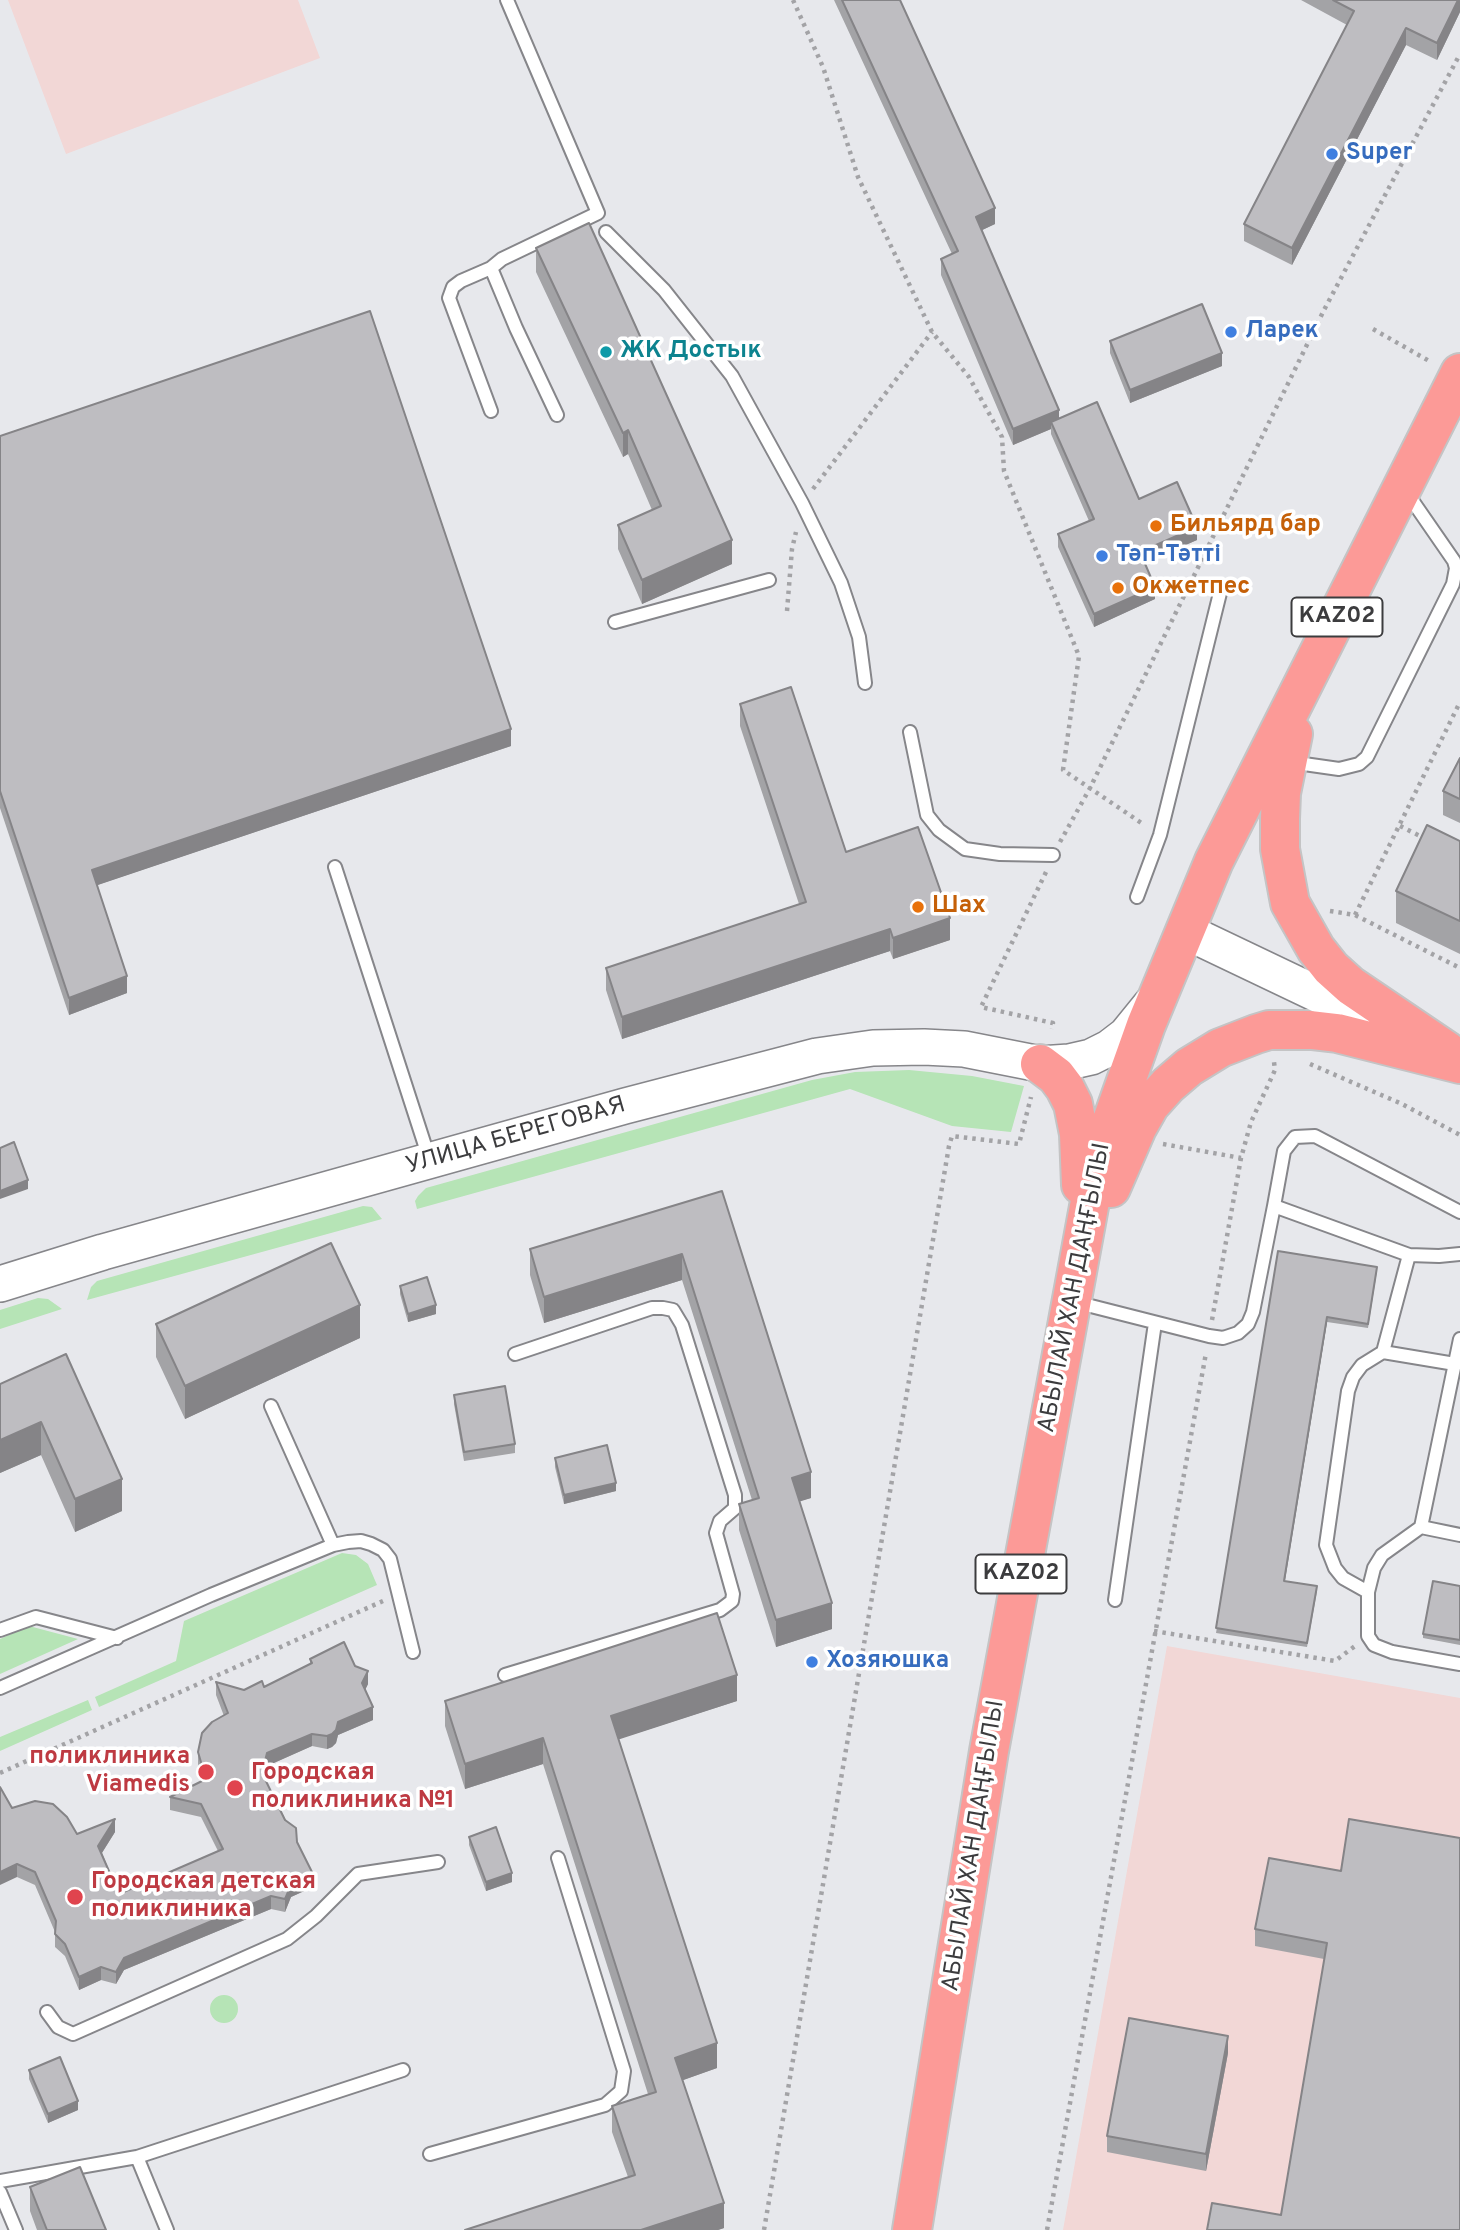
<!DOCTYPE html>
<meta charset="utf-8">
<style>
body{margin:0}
canvas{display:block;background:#e7e8ec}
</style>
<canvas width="1460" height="2230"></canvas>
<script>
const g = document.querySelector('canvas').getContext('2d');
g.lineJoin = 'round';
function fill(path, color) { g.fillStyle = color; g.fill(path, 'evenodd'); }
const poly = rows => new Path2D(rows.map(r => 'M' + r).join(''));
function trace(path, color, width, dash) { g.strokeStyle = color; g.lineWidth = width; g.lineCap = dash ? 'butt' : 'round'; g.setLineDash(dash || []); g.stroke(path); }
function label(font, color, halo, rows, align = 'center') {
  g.font = font + ' Overpass,sans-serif'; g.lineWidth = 7; g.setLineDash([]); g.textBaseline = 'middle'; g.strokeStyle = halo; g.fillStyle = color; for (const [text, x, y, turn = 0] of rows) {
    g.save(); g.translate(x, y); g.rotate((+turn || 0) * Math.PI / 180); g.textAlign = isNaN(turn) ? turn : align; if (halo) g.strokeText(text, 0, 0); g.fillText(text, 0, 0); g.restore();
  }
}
const industrial = poly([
 [8,0,298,0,320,58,66,154],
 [1167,1646,1460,1698,1460,2230,1063,2230]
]);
const green = poly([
 [909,1070,972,1076,1024,1086,1011,1132,952,1126,850,1089,417,1209,415,1201,418,1196,426,1188,812,1080,855,1072],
 [363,1206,372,1207,382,1219,87,1300,91,1287,97,1281],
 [38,1298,48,1299,62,1309,0,1329,0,1310],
 [342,1553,356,1555,368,1564,377,1585,99,1707,95,1697,176,1661,184,1621],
 [29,1626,78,1639,0,1674,0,1639],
 [88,1700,92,1710,0,1751,0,1737],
 '210 2009a14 14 0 1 1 28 0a14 14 0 1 1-28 0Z'
]);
const path = poly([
 [793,0,823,67,858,177,932,332,969,377,1002,437,1004,471,1079,656,1063,770,1143,824],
 [1373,329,1431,362],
 [813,489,932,332],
 [787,611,792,549,796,532],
 [1400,826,1424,838],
 [1060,842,1090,788,1324,310,1460,54],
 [1046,872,981,1007,1053,1023,1052,1029],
 [1330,911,1355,915,1460,968],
 [1355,915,1460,702],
 [1310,1064,1402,1104,1460,1135],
 [1163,1144,1241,1158],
 [1212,1320,1241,1158,1251,1122,1275,1070,1274,1062],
 [1154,1631,1335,1661,1355,1646],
 [0,1773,383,1601],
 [764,2230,949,1146,952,1136,1019,1144,1031,1097],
 [1047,2230,1206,1353]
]);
const lane = poly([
 [507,0,598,213,502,259,491,268,516,328,557,415],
 [606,232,664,290,732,376,802,503,841,583,859,637,865,683],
 [491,268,461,281,453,287,449,298,491,411],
 [615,622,769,580],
 [910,732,927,815,939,830,965,849,1000,854,1053,855],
 [1290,762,1339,769,1359,764,1367,757,1453,584,1456,568,1454,561,1407,493],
 [335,867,429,1158],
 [1137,897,1160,835,1220,593],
 [1274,1206,1284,1151,1295,1137,1315,1136,1460,1212],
 [1409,1255,1439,1256,1460,1254],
 [1075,1302,1209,1336,1223,1338,1238,1333,1248,1324,1253,1312,1274,1206,1409,1255,1383,1352,1362,1365,1353,1377,1348,1391,1326,1545,1335,1568,1343,1578,1368,1592],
 [1460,1339,1421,1527,1382,1555,1374,1568,1368,1592,1368,1636,1374,1645,1392,1652,1460,1664],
 [1383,1352,1455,1364],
 [271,1406,333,1545],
 [1421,1527,1460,1535],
 [1115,1600,1155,1323],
 [0,1630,36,1617,117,1638],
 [505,1675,720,1610,732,1601,733,1594,716,1533,720,1521,735,1508,735,1495,682,1325,673,1310,663,1308,652,1308,515,1354],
 [0,1688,211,1595,333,1545,348,1542,361,1541,371,1544,383,1550,390,1559,413,1652],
 [47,2012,58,2027,73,2034,287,1939,316,1916,358,1874,438,1862],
 [430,2154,605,2105,621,2091,624,2071,558,1858],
 [137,2157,167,2230],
 [0,2181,137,2157,403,2070],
 [0,2192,16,2230]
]);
const secondary = poly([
 [1185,931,1403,1035],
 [0,1284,103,1252,625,1106,817,1056,873,1048,924,1047,964,1049,1040,1064,1069,1062,1091,1057,1109,1048,1126,1035,1152,1003]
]);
const highway = poly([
 [1293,734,1281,793,1280,819,1280,849,1290,903,1316,949,1331,968,1351,986,1447,1051],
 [1040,1064,1056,1076,1065,1088,1073,1104,1079,1134,1081,1185],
 [1111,1188,1137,1128,1150,1105,1168,1085,1189,1067,1220,1048,1256,1034,1269,1030,1311,1030,1337,1033,1460,1064],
 [912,2230,989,1751,1097,1163,1146,1025,1214,861,1460,373]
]);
const wall = poly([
 [834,0,900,0,995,224,982,230,1059,418,1139,499,1197,540,1144,563,1155,599,1094,627,1058,547,1058,534,1089,521,1051,434,1051,429,1013,445,941,275,941,259,952,254],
 [1301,0,1460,0,1460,12,1437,60,1406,45,1292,265,1244,241,1244,224,1347,25],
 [536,248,732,564,642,604,618,549,618,525,652,510,628,454,623,457,536,272],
 [1110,341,1222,366,1130,403,1110,353],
 [0,436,511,746,97,885,127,993,69,1015,0,808],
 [740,704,846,852,950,940,893,959,890,951,622,1039,606,990,606,968,799,904,740,726],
 [1460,758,1460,823,1443,815,1443,791],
 [1460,841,1460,954,1396,923,1396,891],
 [722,1191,811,1498,799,1501,832,1629,776,1647,739,1530,739,1504,752,1500,682,1280,544,1323,530,1275,530,1249],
 [1278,1251,1377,1271,1368,1328,1327,1322,1285,1581,1317,1591,1307,1647,1216,1633],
 [400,1286,436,1314,408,1322,400,1294],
 [156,1324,360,1338,185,1419,156,1357],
 [66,1354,122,1511,75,1532,41,1455,0,1473,0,1384],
 [454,1395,515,1444,515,1453,464,1461,454,1404],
 [555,1458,616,1491,564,1504,555,1467],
 [1460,1586,1460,1645,1423,1638,1423,1634],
 [310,1659,355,1666,368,1684,365,1690,373,1720,338,1735,336,1743,332,1747,327,1749,312,1746,267,1766,264,1777,297,1842,313,1887,291,1897,285,1912,271,1909,124,1970,116,1984,101,1980,79,1990,65,1956,55,1947,55,1932,35,1885,17,1877,12,1808,77,1834,115,1832,102,1853,119,1894,218,1851,201,1817,170,1810,170,1797,202,1781,198,1764,198,1752,224,1716,216,1695,216,1682,244,1690,264,1687,310,1665],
 [445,1701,737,1701,618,1739,717,2068,683,2080,724,2228,718,2230,465,2230,628,2177,612,2132,612,2106,648,2094,543,1764,465,1789,445,1726],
 [469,1837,512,1882,486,1891,469,1845],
 [1341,1871,1324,1959,1255,1946,1255,1929],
 [1228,2053,1206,2171,1107,2152,1107,2136],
 [29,2070,78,2110,48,2123,29,2079],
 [30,2187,106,2230,37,2230,30,2211]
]);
const shadedWall = poly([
 [1458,0,1460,0,1460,12,1437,60,1437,43],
 [1406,28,1406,45,1292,265,1292,248],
 [995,208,995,224,976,233,976,217],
 [1222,353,1222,366,1130,403,1130,390],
 [1059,410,1059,426,1051,422,1051,429,1013,445,1013,429],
 [628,430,628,454,623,457,623,433],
 [1197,527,1197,540,1140,565,1140,552],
 [732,540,732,564,642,604,642,580],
 [1155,587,1155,599,1094,627,1094,614],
 [511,729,511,746,92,887,92,870],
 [950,918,950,940,893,959,893,938],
 [890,929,890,951,622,1039,622,1017],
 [127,976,127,993,69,1015,69,998],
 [28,1180,28,1189,0,1199,0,1191],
 [682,1254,682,1280,544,1323,544,1297],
 [360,1305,360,1338,185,1419,185,1386],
 [436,1305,436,1314,408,1322,408,1314],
 [1327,1317,1327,1322,1284,1585,1284,1581],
 [41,1422,41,1455,0,1473,0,1440],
 [811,1472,811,1498,792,1504,792,1478],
 [122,1479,122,1511,75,1532,75,1499],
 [616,1483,616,1491,564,1504,564,1495],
 [832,1603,832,1629,776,1647,776,1620],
 [368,1671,368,1684,362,1696,362,1683],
 [737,1675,737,1701,611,1742,611,1716],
 [373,1707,373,1720,338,1735,336,1743,332,1747,327,1749,327,1736,338,1722],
 [312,1734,312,1746,267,1766,262,1785,262,1773,267,1753],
 [543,1738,543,1764,465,1789,465,1764],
 [115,1819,115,1832,98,1859,98,1846],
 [17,1864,17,1877,0,1885,0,1872],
 [512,1873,512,1882,486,1891,486,1882],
 [313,1874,313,1887,291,1897,285,1912,285,1899,291,1885],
 [271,1896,271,1909,124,1970,116,1984,116,1972,124,1958],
 [101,1967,101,1980,79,1990,79,1977],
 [1228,2036,1228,2053,1206,2171,1206,2154],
 [717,2043,717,2068,675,2083,675,2058],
 [78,2101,78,2110,48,2123,48,2114],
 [724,2203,724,2228,718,2230,641,2230]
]);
const building = poly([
 [842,0,900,0,995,208,976,217,1059,410,1013,429,941,259,958,251,842,0],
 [1333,0,1458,0,1437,43,1406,28,1292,248,1244,224,1354,11,1333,0],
 [589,223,732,540,642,580,618,525,661,506,628,430,623,433,536,248,589,223],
 [1202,304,1222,353,1130,390,1110,341,1202,304],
 [370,311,511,729,92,870,127,976,69,998,0,791,0,436,370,311],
 [1097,402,1139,499,1177,482,1197,527,1140,552,1155,587,1094,614,1058,534,1094,519,1051,422,1097,402],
 [791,687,846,852,918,827,950,918,893,938,890,929,622,1017,606,968,806,902,740,704,791,687],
 [1460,758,1460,799,1443,791,1460,758],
 [1427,825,1460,841,1460,921,1396,891,1427,825],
 [14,1142,28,1180,0,1191,0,1148,14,1142],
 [722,1191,811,1472,792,1478,832,1603,776,1620,739,1504,759,1498,682,1254,544,1297,530,1249,722,1191],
 [331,1243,360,1305,185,1386,156,1324,331,1243],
 [1278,1251,1377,1267,1368,1324,1327,1317,1284,1581,1317,1586,1307,1643,1216,1628,1278,1251],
 [427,1277,436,1305,408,1314,400,1286,427,1277],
 [66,1354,122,1479,75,1499,41,1422,0,1440,0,1384,66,1354],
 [505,1386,515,1444,464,1452,454,1395,505,1386],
 [607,1445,616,1483,564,1495,555,1458,607,1445],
 [1433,1581,1460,1586,1460,1640,1423,1634,1433,1581],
 [717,1613,737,1675,611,1716,717,2043,675,2058,724,2203,641,2230,465,2230,635,2175,612,2106,656,2092,543,1738,465,1764,445,1701,717,1613],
 [344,1642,355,1666,368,1671,362,1683,373,1707,338,1722,336,1730,332,1734,327,1736,312,1734,267,1753,262,1773,285,1820,296,1828,297,1842,313,1874,291,1885,285,1899,271,1896,124,1958,116,1972,101,1967,79,1977,65,1944,55,1934,56,1921,35,1872,17,1864,0,1872,0,1787,12,1808,35,1801,53,1804,67,1817,77,1834,115,1819,98,1846,119,1894,223,1849,201,1804,170,1797,206,1779,198,1752,202,1733,212,1722,228,1713,216,1682,244,1690,262,1681,264,1687,312,1663,310,1659,344,1642],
 [1349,1819,1460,1838,1460,2230,1207,2230,1212,2203,1281,2215,1327,1943,1255,1929,1269,1858,1341,1871,1349,1819],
 [496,1827,512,1873,486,1882,469,1837,496,1827],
 [1129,2018,1228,2036,1206,2154,1107,2136,1129,2018],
 [60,2057,78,2101,48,2114,29,2070,60,2057],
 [80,2167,106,2230,47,2230,30,2187,80,2167]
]);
const markers = [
 [1332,154,7,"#3f7fe0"],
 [1231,332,7,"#3f7fe0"],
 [606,352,7,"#0f9aa8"],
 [1156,526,7,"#e8710a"],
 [1102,556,7,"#3f7fe0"],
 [1118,588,7,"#e8710a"],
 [918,907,7,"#e8710a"],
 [812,1662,7,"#3f7fe0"],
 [206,1772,9,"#e0444e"],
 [235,1788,9,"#e0444e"],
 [75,1897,9,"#e0444e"]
];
const shields = [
 [1337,617,91],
 [1021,1574,91]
];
const shieldNames = [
 ["KАZ02",1337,617],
 ["KАZ02",1021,1574]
];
const shopNames = [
 ["Super",1346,154],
 ["Ларек",1245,332],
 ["Тәп-Тәтті",1116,556],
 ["Хозяюшка",826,1662]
];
const cultureNames = [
 ["ЖК Достык",620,352]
];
const foodNames = [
 ["Бильярд бар",1170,526],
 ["Окжетпес",1132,588],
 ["Шах",932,907]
];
const streetNames = [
 ["УЛИЦА БЕРЕГОВАЯ",516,1137,-16],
 ["АБЫЛАЙ ХАН ДАҢҒЫЛЫ",1076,1288,-79],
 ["АБЫЛАЙ ХАН ДАҢҒЫЛЫ",975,1846,-81]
];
const healthNames = [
 ["поликлиника",190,1758,"right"],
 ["Viamedis",190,1786,"right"],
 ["Городская",251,1774],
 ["поликлиника №1",251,1802],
 ["Городская детская",91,1883],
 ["поликлиника",91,1911]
];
fill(industrial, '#f2d7d6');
fill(green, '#b6e4b6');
trace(lane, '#86868a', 16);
trace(secondary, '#86868a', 38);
trace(highway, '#c4c4c5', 42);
trace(path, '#a3a3a6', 4.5, [3.5, 5]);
trace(lane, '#fff', 12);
trace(secondary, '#fff', 35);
trace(highway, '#fc9a97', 38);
fill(wall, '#a3a3a6');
fill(shadedWall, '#858487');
fill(building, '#bebdc1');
trace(building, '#858487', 2);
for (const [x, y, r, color] of markers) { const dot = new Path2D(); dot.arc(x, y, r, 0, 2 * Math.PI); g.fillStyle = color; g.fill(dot); trace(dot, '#fff', 2.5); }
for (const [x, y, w] of shields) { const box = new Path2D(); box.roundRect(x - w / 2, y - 19.5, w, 39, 5); g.fillStyle = '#fff'; g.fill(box); trace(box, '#3c3c3e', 2); }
label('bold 23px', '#3c3c3e', null, shieldNames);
label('bold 24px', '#366cbe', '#fff', shopNames, 'left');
label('bold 24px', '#0d838f', '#fff', cultureNames, 'left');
label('bold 24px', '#c56008', '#fff', foodNames, 'left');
label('24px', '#3c3c3e', '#fff', streetNames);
label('bold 24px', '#be3a42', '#fff', healthNames, 'left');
</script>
